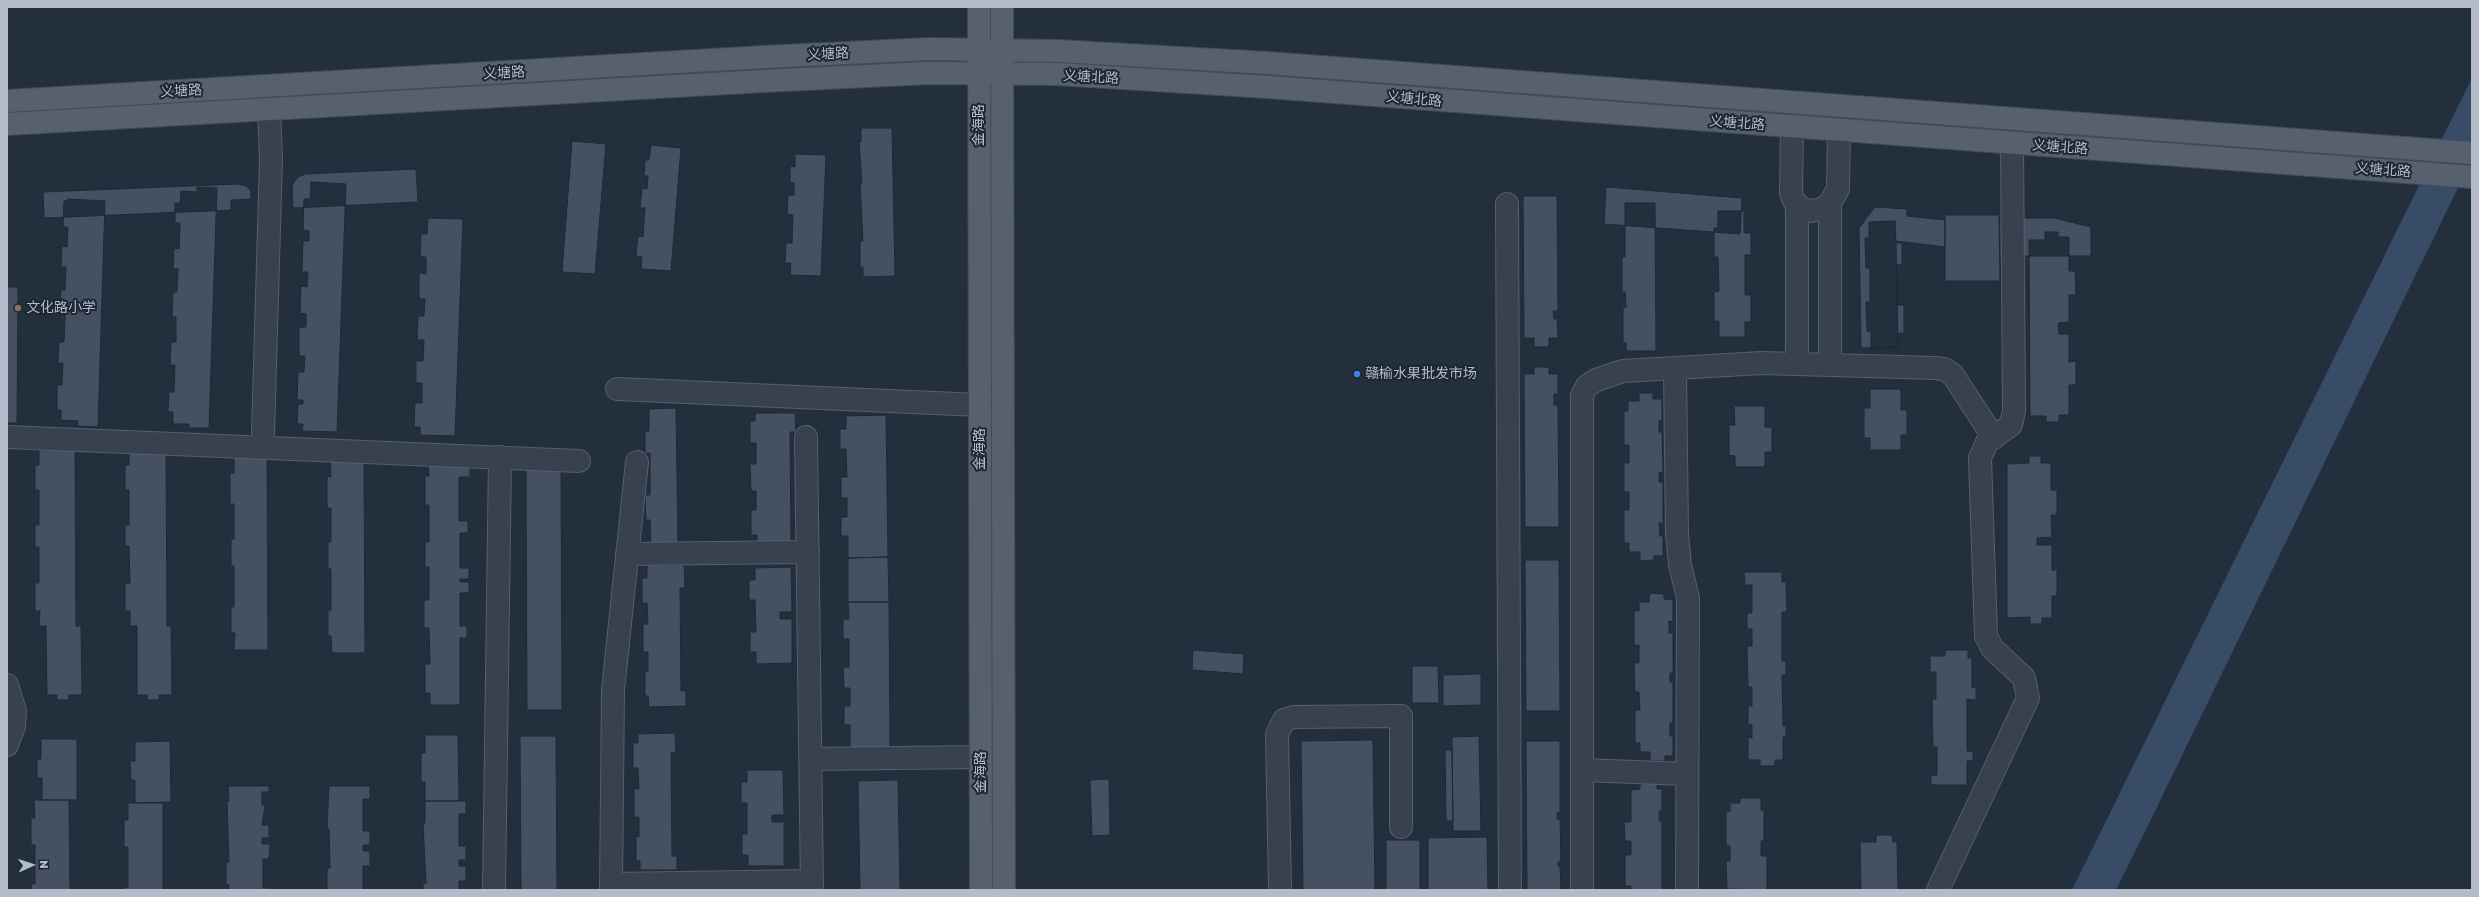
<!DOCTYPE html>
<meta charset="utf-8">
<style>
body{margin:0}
#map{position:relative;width:2479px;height:897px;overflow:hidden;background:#242f3e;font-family:"Golos Text",sans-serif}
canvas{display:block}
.frame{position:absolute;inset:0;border:8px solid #b4bcc9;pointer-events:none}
.north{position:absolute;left:12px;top:845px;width:40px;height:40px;-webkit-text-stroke:3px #1d2633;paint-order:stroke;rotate:87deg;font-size:11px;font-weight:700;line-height:16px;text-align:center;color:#b4bcc9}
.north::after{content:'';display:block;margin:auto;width:14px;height:18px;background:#b4bcc9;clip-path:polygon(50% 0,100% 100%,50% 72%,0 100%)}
</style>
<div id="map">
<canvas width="2479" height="897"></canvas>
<div class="frame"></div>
<div class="north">N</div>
</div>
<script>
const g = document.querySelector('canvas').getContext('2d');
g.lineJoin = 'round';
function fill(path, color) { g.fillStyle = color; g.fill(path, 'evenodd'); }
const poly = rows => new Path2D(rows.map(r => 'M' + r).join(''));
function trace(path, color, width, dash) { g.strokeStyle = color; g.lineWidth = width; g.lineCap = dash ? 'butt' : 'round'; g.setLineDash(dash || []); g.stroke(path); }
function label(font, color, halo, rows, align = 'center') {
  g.font = font + ' "Golos Text","Noto Sans SC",sans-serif'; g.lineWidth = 4; g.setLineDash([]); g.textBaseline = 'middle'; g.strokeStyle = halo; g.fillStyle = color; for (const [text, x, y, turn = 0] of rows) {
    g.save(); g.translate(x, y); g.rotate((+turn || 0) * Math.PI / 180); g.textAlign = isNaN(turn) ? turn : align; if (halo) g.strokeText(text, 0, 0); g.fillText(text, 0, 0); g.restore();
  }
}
const water = poly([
 [2472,78,2472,159,2156,809,2116,890,2072,890]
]);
const building = poly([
 [861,128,892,128,895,276,863,277,863,267,860,267,860,241,863,241,860,184,862,184,859,142,861,142,861,128],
 [572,141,606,144,595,274,562,272,572,141],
 [651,145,681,148,671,271,641,269,642,257,636,256,638,236,643,237,645,208,640,208,642,188,647,189,648,176,644,176,645,160,649,160,651,145],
 [795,154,826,155,821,276,790,275,791,263,785,263,786,243,792,243,793,215,787,214,788,195,794,195,794,183,790,182,790,166,795,167,795,154],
 [416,169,418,202,293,208,292,185,298,177,305,174,416,169],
 [311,182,346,184,337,432,302,431,303,424,297,424,298,404,303,404,303,400,297,400,298,372,304,372,305,356,299,356,299,327,306,327,306,314,300,313,301,286,307,287,308,272,302,272,303,241,309,241,309,231,303,230,304,199,310,199,311,182],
 [237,184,246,186,251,191,251,199,231,200,231,210,44,218,43,192,237,184],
 [197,187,217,188,209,428,189,428,189,424,173,424,173,412,168,412,169,392,174,392,175,365,170,365,171,342,176,342,176,317,172,317,173,292,177,292,178,269,173,269,174,248,179,249,180,223,175,223,175,203,180,203,181,191,197,192,197,187],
 [1606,187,1742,198,1740,234,1604,224,1606,187],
 [1523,196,1557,196,1558,311,1553,311,1554,319,1557,319,1558,338,1549,338,1549,347,1534,347,1534,338,1524,338,1523,196],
 [68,199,105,201,98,427,77,426,78,421,61,420,61,410,57,410,57,385,62,385,63,363,58,363,59,342,64,342,65,315,60,315,61,290,65,290,66,267,61,267,62,246,67,247,68,227,63,227,64,201,68,201,68,199],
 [1625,203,1655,203,1656,351,1626,351,1626,343,1623,343,1623,307,1626,307,1625,292,1622,292,1622,257,1625,257,1625,203],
 [1875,207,1907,209,1907,216,1945,220,1945,247,1896,241,1898,347,1861,348,1859,228,1875,207],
 [1718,211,1744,211,1744,233,1751,233,1751,255,1745,255,1745,295,1751,295,1751,322,1745,322,1745,337,1719,337,1719,321,1714,321,1714,292,1719,291,1718,257,1714,257,1714,228,1718,228,1718,211],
 [1945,215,1999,215,2000,281,1945,281,1945,215],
 [428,218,463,219,455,436,420,435,420,427,414,427,415,403,422,403,422,383,416,383,416,361,423,361,424,340,417,340,418,316,424,316,425,299,419,299,419,273,426,274,426,257,420,257,421,234,427,234,428,218],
 [2000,218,2054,218,2091,227,2091,256,2000,256,2000,218],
 [1895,221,1896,243,1902,243,1902,265,1896,265,1897,305,1904,305,1904,333,1897,333,1898,347,1871,348,1871,332,1867,331,1866,302,1870,302,1870,268,1866,268,1865,238,1869,238,1869,222,1895,221],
 [2045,232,2058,232,2058,237,2069,237,2069,271,2075,271,2076,295,2069,295,2069,322,2058,323,2059,334,2069,334,2069,362,2076,361,2076,385,2069,385,2069,415,2059,415,2059,422,2046,422,2046,416,2030,416,2029,240,2045,240,2045,232],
 [7,287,18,287,17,423,7,423,7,287],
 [1534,367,1549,367,1549,374,1558,374,1558,394,1554,394,1554,405,1558,405,1559,527,1525,527,1524,374,1534,374,1534,367],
 [1870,389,1901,389,1901,410,1907,410,1907,435,1901,435,1901,450,1870,450,1870,438,1864,438,1864,408,1870,408,1870,389],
 [1639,393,1653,393,1653,399,1662,399,1662,421,1659,421,1659,432,1662,432,1663,472,1659,473,1659,482,1663,482,1663,523,1659,523,1660,536,1663,536,1663,556,1654,556,1654,560,1640,561,1640,552,1629,552,1629,543,1624,543,1624,510,1629,510,1629,492,1624,492,1624,463,1629,463,1629,445,1624,445,1624,411,1628,411,1628,401,1639,401,1639,393],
 [1734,406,1765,406,1765,427,1772,427,1772,452,1765,452,1765,467,1735,467,1735,456,1729,455,1729,425,1735,425,1734,406],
 [676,408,678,543,651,543,650,520,646,520,645,495,650,495,650,453,645,454,645,431,649,431,649,409,676,408],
 [755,413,795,413,796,432,790,432,791,541,757,542,757,535,751,535,751,510,756,510,756,491,751,491,750,464,756,464,756,443,750,443,750,421,755,421,755,413],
 [886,415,888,557,848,558,848,536,841,536,841,517,847,517,847,498,841,498,841,477,847,477,846,449,840,449,840,429,846,429,846,416,886,415],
 [39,450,75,450,76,626,81,626,82,695,69,695,69,700,57,700,57,695,47,695,46,626,39,626,40,611,35,611,35,583,39,583,39,547,35,547,35,525,39,525,39,490,35,490,35,465,39,465,39,450],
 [129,450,166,450,167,626,171,626,172,695,159,695,159,700,147,700,147,695,137,695,137,626,130,626,130,611,125,611,125,583,130,583,129,546,125,546,125,525,129,525,129,490,125,490,125,465,129,465,129,450],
 [234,451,267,451,268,650,234,650,235,633,231,633,231,607,234,607,234,566,231,566,231,539,234,539,234,504,230,504,230,473,234,473,234,451],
 [364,454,365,653,332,653,331,636,328,636,328,610,331,610,331,569,328,569,328,542,331,542,331,508,327,508,327,476,331,477,330,455,364,454],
 [2029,456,2041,456,2041,463,2051,463,2051,490,2057,490,2057,515,2051,515,2052,537,2037,538,2037,545,2052,545,2052,570,2057,570,2057,596,2052,596,2052,618,2042,618,2042,624,2030,624,2030,617,2007,618,2007,464,2029,463,2029,456],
 [428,464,470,464,470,477,459,477,459,521,468,521,468,533,460,533,460,568,469,568,469,579,460,579,460,582,469,582,469,593,460,593,460,626,467,626,467,638,460,638,460,705,430,705,430,693,425,693,425,664,430,664,429,628,424,628,424,600,429,600,429,567,425,567,425,542,429,542,429,505,425,505,425,476,429,476,428,464],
 [526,467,561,467,562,710,527,710,526,467],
 [888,557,889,602,848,602,848,558,888,557],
 [1525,560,1559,560,1560,711,1526,711,1525,560],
 [647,565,684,565,685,588,680,588,681,691,686,691,686,706,649,707,648,696,645,696,645,672,648,671,648,652,643,652,643,624,648,624,647,603,642,603,642,578,647,578,647,565],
 [791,567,792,612,780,612,780,619,792,619,792,663,756,664,756,652,750,652,750,632,756,632,755,600,749,600,749,580,755,580,755,568,791,567],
 [1744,572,1782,572,1782,582,1786,582,1787,612,1782,612,1782,661,1786,661,1786,675,1782,675,1783,726,1786,726,1786,737,1783,737,1783,760,1775,760,1775,766,1760,766,1760,760,1748,760,1748,737,1752,738,1752,725,1748,724,1748,706,1752,706,1752,687,1748,687,1747,646,1752,646,1752,629,1747,629,1747,613,1752,613,1752,585,1745,585,1744,572],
 [1650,593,1664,594,1664,599,1673,600,1673,622,1669,621,1669,633,1673,633,1673,673,1670,673,1670,682,1673,682,1673,723,1670,723,1670,736,1673,736,1673,756,1665,756,1665,761,1650,761,1650,752,1640,752,1640,743,1635,743,1635,710,1640,710,1639,692,1635,692,1634,663,1639,663,1639,645,1634,645,1634,611,1639,611,1639,602,1649,602,1650,593],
 [848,602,889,602,890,749,850,749,850,725,844,725,844,706,850,706,850,688,844,688,843,667,849,667,849,639,843,639,843,619,849,619,848,602],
 [1193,650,1244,654,1243,674,1192,670,1193,650],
 [1945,650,1968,650,1968,658,1972,658,1972,688,1976,687,1976,700,1967,699,1967,751,1973,751,1973,761,1967,761,1967,785,1931,785,1931,775,1937,775,1937,747,1933,747,1932,699,1936,699,1936,672,1930,672,1930,656,1945,656,1945,650],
 [1412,666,1438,666,1439,703,1412,703,1412,666],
 [1481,674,1481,705,1443,706,1443,675,1481,674],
 [675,733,676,753,671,753,672,856,677,856,677,870,640,870,640,861,636,861,636,836,639,837,639,817,634,817,634,789,639,789,638,768,633,768,633,743,638,743,638,734,675,733],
 [425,735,458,735,459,801,425,801,425,782,421,782,421,753,425,753,425,735],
 [520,736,556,736,557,890,521,890,520,736],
 [1479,736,1481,831,1453,831,1452,737,1479,736],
 [41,739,77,739,77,800,42,800,42,778,37,778,37,759,41,759,41,739],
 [1373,740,1375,890,1303,890,1301,741,1373,740],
 [170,741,171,802,135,803,135,780,131,780,130,761,135,761,135,742,170,741],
 [1526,741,1560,741,1560,813,1557,813,1557,819,1560,819,1561,861,1558,862,1558,866,1560,866,1561,890,1527,890,1526,741],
 [1445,750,1452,750,1453,821,1446,821,1445,750],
 [747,770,783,770,784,815,772,815,772,822,784,822,784,866,748,866,748,855,742,855,742,834,747,834,747,803,741,803,741,782,747,782,747,770],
 [1109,779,1110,835,1092,836,1090,780,1109,779],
 [898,780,900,890,860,890,858,781,898,780],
 [1657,783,1657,789,1662,789,1662,811,1659,811,1659,821,1662,821,1662,890,1631,890,1631,886,1625,886,1625,855,1631,855,1631,841,1625,841,1624,822,1631,822,1631,790,1640,789,1640,784,1657,783],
 [228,786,269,786,269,792,262,792,262,805,265,805,262,825,269,825,269,838,262,838,262,844,270,844,269,859,263,859,263,888,270,888,270,890,229,890,229,885,226,885,226,862,229,862,227,801,229,801,228,786],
 [329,786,370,786,370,799,363,799,363,831,370,831,370,845,363,845,363,851,370,851,370,866,363,866,363,890,327,890,327,868,330,868,329,829,327,829,329,786],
 [1740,798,1761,798,1761,810,1764,810,1764,841,1761,841,1761,856,1767,856,1767,890,1727,889,1726,861,1730,861,1730,846,1726,845,1726,812,1730,811,1730,803,1740,803,1740,798],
 [34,800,69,800,70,890,31,890,31,884,35,884,35,845,31,845,31,818,35,818,34,800],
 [425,801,466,801,466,814,459,814,459,846,466,846,466,860,459,860,459,866,466,866,466,881,459,881,459,890,423,890,423,883,426,883,423,823,425,823,425,801],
 [128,803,163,803,163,890,124,890,124,887,128,887,128,847,124,847,124,820,128,820,128,803],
 [1876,835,1892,835,1893,842,1897,842,1898,890,1861,890,1860,842,1876,842,1876,835],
 [1487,837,1488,890,1428,890,1428,838,1487,837],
 [1386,840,1420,840,1420,890,1386,890,1386,840]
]);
const minor = poly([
 [1792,127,1791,193,1794,201,1802,209,1811,211,1822,209,1830,203,1838,189,1839,130],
 [1830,203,1830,364],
 [1507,204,1510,890],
 [1797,204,1797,364],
 [1675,368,1677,534,1680,565,1688,598,1687,890],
 [617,389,980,405],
 [263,433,271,159,269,110],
 [7,437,579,461],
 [806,437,812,890],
 [627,554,808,552],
 [7,685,15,711,14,726,7,745],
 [811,759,981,757],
 [1582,770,1687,774],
 [612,884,812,881],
 [494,890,500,457],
 [611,890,613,690,637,462],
 [1280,890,1277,734,1284,720,1294,717,1401,716,1401,827],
 [1582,890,1582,395,1587,386,1596,380,1623,371,1762,363,1935,368,1944,369,1953,375,1994,438],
 [1938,890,2028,698,2024,678,1992,648,1986,636,1980,458,1987,442,2011,425,2014,411,2012,143]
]);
const major = poly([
 [979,7,981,890],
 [1002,7,1004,890],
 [7,101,763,57,929,49,1058,51,1268,63,2472,153],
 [7,124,764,81,929,73,1057,74,1267,87,2472,177]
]);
const markers = [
 [18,308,4,"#8d6e63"],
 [1357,374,4,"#3f7fe0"]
];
const streetNames = [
 ["义塘路",828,54,-3],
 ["义塘路",504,73,-3],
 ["义塘北路",1091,77,3],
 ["义塘路",181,91,-3],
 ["义塘北路",1414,99,5],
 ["义塘北路",1737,123,4],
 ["金海路",979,125,-90],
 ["义塘北路",2060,147,4],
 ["义塘北路",2383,170,4],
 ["金海路",980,449,-90],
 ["金海路",981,772,-90]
];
const poiNames = [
 ["文化路小学",26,308],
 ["赣榆水果批发市场",1365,374]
];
fill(water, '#394c67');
fill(building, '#455162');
trace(building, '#1f2835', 1);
trace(minor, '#565f6c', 24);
trace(major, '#414a57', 24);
trace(minor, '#38414e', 22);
trace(major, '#56606e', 22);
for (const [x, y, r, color] of markers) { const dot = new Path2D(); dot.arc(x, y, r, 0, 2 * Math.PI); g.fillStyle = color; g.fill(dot); trace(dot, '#1d2633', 1.5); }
label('14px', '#b4bcc9', '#1d2633', streetNames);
label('14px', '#b4bcc9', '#1d2633', poiNames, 'left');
</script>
